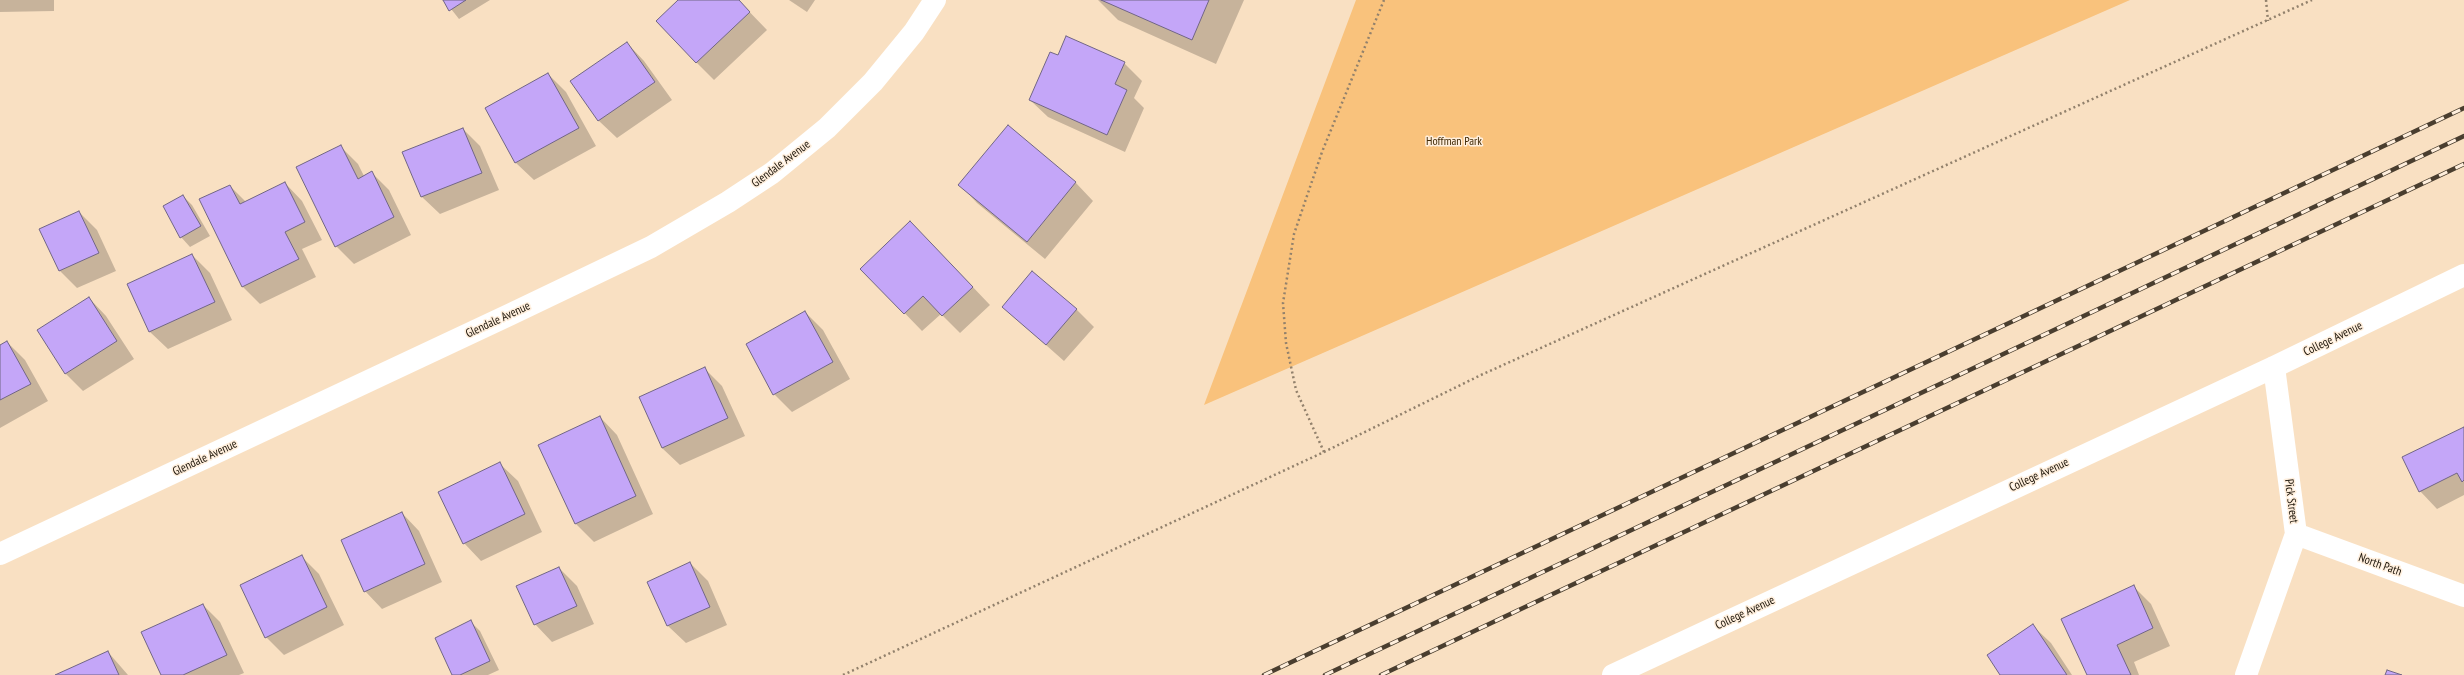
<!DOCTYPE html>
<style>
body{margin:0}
canvas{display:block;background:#f9e0c2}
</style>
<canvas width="2464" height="675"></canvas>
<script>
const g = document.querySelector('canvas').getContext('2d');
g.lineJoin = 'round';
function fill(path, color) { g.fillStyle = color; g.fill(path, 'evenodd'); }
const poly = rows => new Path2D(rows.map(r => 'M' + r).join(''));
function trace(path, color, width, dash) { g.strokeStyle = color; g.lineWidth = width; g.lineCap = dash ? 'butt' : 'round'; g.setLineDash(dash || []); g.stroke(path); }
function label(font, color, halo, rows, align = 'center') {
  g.font = font + ' "PT Sans Narrow",sans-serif'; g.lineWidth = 3; g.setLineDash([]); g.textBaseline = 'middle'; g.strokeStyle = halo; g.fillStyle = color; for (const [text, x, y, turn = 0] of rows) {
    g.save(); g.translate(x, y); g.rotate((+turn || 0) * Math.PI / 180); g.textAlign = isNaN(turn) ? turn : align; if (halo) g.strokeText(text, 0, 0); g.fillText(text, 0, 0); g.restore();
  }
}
const green = poly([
 [1356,0,2130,0,1204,405]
]);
const shadow = poly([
 [0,0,54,0,54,11,0,12],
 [444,0,490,0,459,19],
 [679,0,738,0,767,30,714,80,696,62],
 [789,0,815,0,807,12],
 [1098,0,1244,0,1216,64,1118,20],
 [627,43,644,61,672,100,617,138,599,121,571,81],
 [1058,57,1124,63,1142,81,1134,98,1144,108,1125,152,1048,117,1030,100],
 [548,74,566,92,596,146,534,180,516,163,486,108],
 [1008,127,1076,183,1093,201,1045,259,977,203,960,185],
 [463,129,480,146,499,190,440,214,422,197,404,153],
 [340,146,358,164,364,176,372,173,389,190,411,235,354,264,336,246],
 [285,183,302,201,322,240,302,249,316,277,260,304,243,287,200,200,230,186,246,202],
 [183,196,192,205,210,236,190,247,181,237,164,207],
 [79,212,97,230,116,271,77,288,60,271],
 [928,240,990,305,960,333,941,314,922,331,862,269],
 [192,255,210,273,232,320,168,349,150,332,128,284],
 [89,298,106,316,134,359,83,391,66,374,38,330],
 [1003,307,1076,309,1094,327,1064,361],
 [805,312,823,330,850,379,792,412,774,394],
 [7,342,25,360,48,401,0,428,0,346],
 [704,368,722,386,745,436,680,465,662,448],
 [600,417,617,435,653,514,594,542,576,524,540,445],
 [2464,428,2464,495,2437,509,2420,491],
 [500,464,518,481,542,532,481,561,464,543],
 [402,513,419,531,442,582,382,609,365,591],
 [301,556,319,574,344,625,284,655,266,637],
 [690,563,708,581,727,625,686,643,668,626,648,583],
 [559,568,577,586,594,624,552,642,535,624],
 [2134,587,2151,604,2170,646,2134,662,2139,675,2088,675],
 [203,605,220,622,244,673,239,675,162,675],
 [471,622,480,631,499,670,488,675,453,675],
 [2033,626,2051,643,2072,675,2001,675],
 [108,652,128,675,58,675]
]);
const building = poly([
 [443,0,466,0,449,11,443,0],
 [678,0,739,0,750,12,696,63,656,21,678,0],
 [1101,0,1209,0,1192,40,1101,0],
 [1066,36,1125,62,1115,84,1127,90,1107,135,1029,100,1050,52,1058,55,1066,36],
 [627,42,655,82,598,121,570,81,627,42],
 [548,73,579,128,515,163,485,108,548,73],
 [1008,125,1076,182,1027,242,958,185,1008,125],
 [463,128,482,173,421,197,402,152,463,128],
 [341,145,358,179,372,171,394,217,335,247,296,167,341,145],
 [285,182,305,222,285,232,299,259,242,287,199,199,230,185,240,204,285,182],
 [183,195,201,226,180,238,163,206,183,195],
 [79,211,99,253,59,271,39,229,79,211],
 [910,221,973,287,942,316,923,296,904,314,860,269,910,221],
 [192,254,215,302,149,332,127,284,192,254],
 [1032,271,1077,309,1046,345,1002,307,1032,271],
 [89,297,117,341,65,374,37,330,89,297],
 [805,311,833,362,773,395,746,344,805,311],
 [7,341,31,384,0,400,0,345,7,341],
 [705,367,728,418,662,448,639,397,705,367],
 [600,416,636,496,575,524,538,445,600,416],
 [2464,427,2464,480,2462,482,2457,473,2419,492,2402,457,2464,427],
 [500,462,525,514,463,544,438,492,500,462],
 [402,512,425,564,364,592,341,540,402,512],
 [302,555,327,607,265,638,240,585,302,555],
 [690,562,710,607,667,626,647,582,690,562],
 [559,567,577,606,534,625,516,586,559,567],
 [2134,585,2153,628,2117,645,2131,675,2087,675,2061,619,2134,585],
 [203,604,227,655,183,675,161,675,141,632,203,604],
 [471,620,490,661,460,675,452,675,435,638,471,620],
 [2033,624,2067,675,2000,675,1987,655,2033,624],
 [108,651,119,675,55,675,108,651],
 [2387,670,2402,675,2385,675,2387,670]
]);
const path = poly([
 [2266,0,2268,21],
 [1324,452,1296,390,1286,343,1283,303,1294,234,1322,152,1384,0],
 [843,675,1324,452,1481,375,2312,0]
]);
const minor = poly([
 [2296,534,2464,596],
 [0,554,509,315,651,247,728,202,772,173,827,128,873,82,914,32,935,0],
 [1613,675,2274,367,2464,275],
 [2246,675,2296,534,2274,367]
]);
const rail = poly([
 [1264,675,2464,108],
 [1325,675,2464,136],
 [1381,675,2464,164]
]);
const parkNames = [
 ["Hoffman Park",1454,142]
];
const streetNames = [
 ["Glendale Avenue",781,164,-37],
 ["Glendale Avenue",498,320,-25],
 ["College Avenue",2333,339,-26],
 ["Glendale Avenue",205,458,-25],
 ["College Avenue",2039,475,-25],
 ["Pick Street",2291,501,83],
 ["North Path",2380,565,20],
 ["College Avenue",1745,613,-25]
];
fill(green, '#f9c27c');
fill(shadow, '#0003');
fill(building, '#c4a6f8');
trace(building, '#716685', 1);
trace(path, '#92816c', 2.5, [2, 3]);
trace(minor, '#fff', 22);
trace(rail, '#4a3e2f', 4.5);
trace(rail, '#ffefdd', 3, [9]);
label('12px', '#402905', '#ffefdd', parkNames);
label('12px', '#1d150a', '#ffefdd', streetNames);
</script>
